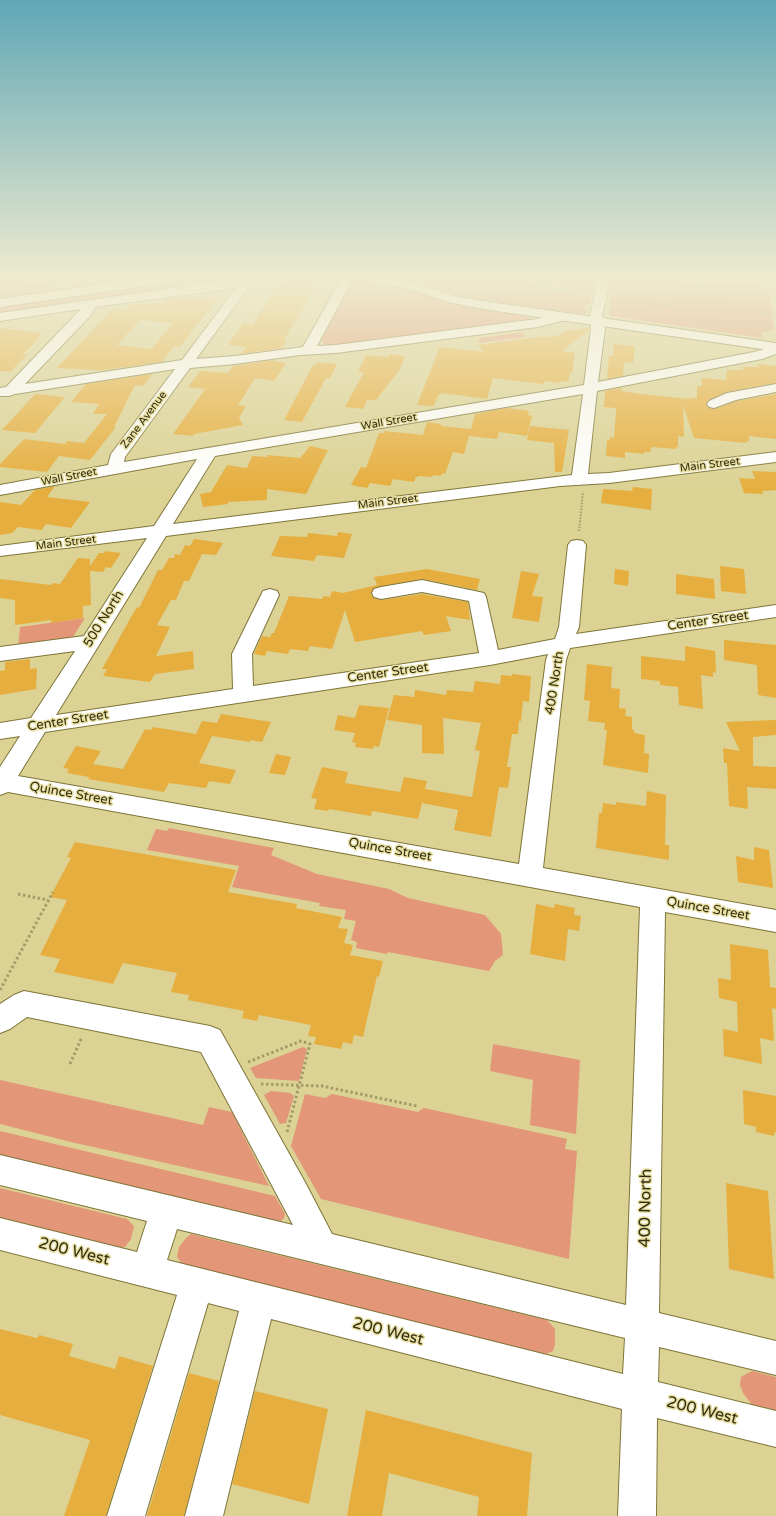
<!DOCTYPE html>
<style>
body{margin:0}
canvas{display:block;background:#dbd294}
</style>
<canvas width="776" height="1516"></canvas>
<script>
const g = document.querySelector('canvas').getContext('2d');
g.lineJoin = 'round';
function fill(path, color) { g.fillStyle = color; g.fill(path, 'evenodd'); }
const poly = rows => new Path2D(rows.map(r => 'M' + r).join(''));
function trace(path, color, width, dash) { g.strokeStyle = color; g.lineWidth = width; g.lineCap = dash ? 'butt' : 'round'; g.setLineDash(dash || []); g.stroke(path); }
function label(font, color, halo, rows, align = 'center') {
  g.font = font + ' "Varela Round",sans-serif'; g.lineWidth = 3; g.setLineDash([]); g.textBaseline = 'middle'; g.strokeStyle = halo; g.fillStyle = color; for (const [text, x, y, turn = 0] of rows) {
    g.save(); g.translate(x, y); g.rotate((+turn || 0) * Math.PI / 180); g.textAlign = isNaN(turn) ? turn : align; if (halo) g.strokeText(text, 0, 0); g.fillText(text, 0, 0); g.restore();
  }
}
const green = poly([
 [82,277,244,277,243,279,0,313,0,280,71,287],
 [387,277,512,277,553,289,591,298,590,303,585,305,584,309,589,311,589,312,580,315,486,302],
 [524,277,547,277,560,281,561,279,571,281,584,277,598,277,597,284,591,294],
 [617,277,650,277,758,284,766,287,766,291,769,291,774,329,761,333,762,338,610,316,611,281],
 [355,280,397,287,464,305,525,315,531,318,531,319,342,345,326,345,322,341,323,337,351,284],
 [522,332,526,337,478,343,480,338],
 [85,618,69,643,18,648,20,627],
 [169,828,274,848,271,855,317,874,389,889,408,898,485,915,501,934,503,955,495,961,489,971,388,952,387,954,356,948,357,942,351,940,356,921,344,919,346,910,319,906,320,903,232,887,239,866,147,850,156,829,167,831],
 [493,1044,580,1060,576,1134,530,1125,533,1080,490,1071],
 [303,1047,307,1049,299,1081,256,1078,250,1068],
 [0,1080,203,1125,209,1107,232,1112,269,1186,71,1142,0,1124],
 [271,1091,290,1093,294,1096,286,1123,280,1124,264,1095],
 [305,1094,325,1098,332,1094,418,1112,424,1108,567,1139,565,1149,577,1151,569,1259,321,1199,291,1146],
 [0,1131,275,1196,285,1214,284,1218,281,1221,278,1221,0,1156],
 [0,1188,127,1219,134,1226,131,1239,125,1247,114,1247,0,1220],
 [191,1234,547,1320,555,1329,555,1344,553,1351,546,1354,183,1265,177,1257,179,1247,186,1238],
 [752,1371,776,1377,776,1411,752,1405,743,1393,740,1385,741,1377]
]);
const building = poly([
 [291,278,318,281,306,304,284,339,287,340,282,348,241,354,246,347,228,345,243,323,253,324,279,283,287,284],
 [170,298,218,298,180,347,174,346,162,362,97,371,98,370,57,368,112,309,127,310,130,304,163,303,165,299],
 [140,320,173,323,151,349,117,345],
 [0,328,42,333,37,338,40,338,23,354,27,355,10,372,0,371],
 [589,328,589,330,562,351,575,353,572,373,570,373,568,382,560,381,560,383,544,381,544,384,493,378,487,399,441,393,440,395,438,395,434,406,417,405,440,347,484,352,478,345,547,336,548,338,559,335,565,331],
 [614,344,635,346,633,363,624,362,623,376,607,379,609,356,613,356],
 [390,354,405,356,400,369,376,400,367,400,363,409,345,407,364,372,358,372,366,355,389,357],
 [274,360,274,361,286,363,274,381,255,378,238,405,246,406,239,418,243,425,194,434,193,436,173,434,205,389,188,387,200,371,228,373,233,366],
 [317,362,337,364,330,378,326,378,302,422,284,420,313,365,315,366],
 [758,364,776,366,776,383,727,392,708,400,706,405,709,408,715,409,736,401,776,394,776,439,749,436,749,442,746,441,746,443,694,438,683,405,684,437,678,436,678,447,676,447,676,449,652,447,650,452,644,452,644,454,625,452,625,458,606,456,607,440,610,440,610,437,614,438,616,411,616,408,604,407,605,391,622,388,621,391,641,394,690,399,690,398,697,398,697,386,702,386,701,378,726,380,727,370,743,370,743,367,759,367],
 [152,374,143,386,135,385,114,427,116,427,90,460,59,456,47,472,0,467,0,464,24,439,65,444,67,441,84,443,107,414,93,414,99,404,71,402,86,384],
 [35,394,65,397,35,433,2,430],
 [507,408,529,411,528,415,532,416,527,436,499,432,497,439,469,436,464,454,453,452,445,474,442,473,441,476,433,475,432,477,418,476,418,477,416,477,414,482,393,479,390,486,370,483,367,488,351,485,361,467,366,468,379,433,384,433,384,431,423,435,427,422,441,424,441,426,471,429,475,414],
 [530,426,569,430,562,472,555,472,554,443,527,440],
 [310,446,328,450,306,494,267,489,267,500,228,502,228,504,203,507,200,494,211,492,227,465,247,468,252,456,267,457,267,455,300,458],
 [752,471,776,472,776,490,762,491,763,494,744,493,739,478,755,479],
 [55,486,47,497,90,502,71,528,46,524,42,530,18,527,12,533,0,535,0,502,21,505,35,490],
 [633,487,652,489,651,510,601,503,603,489,632,491],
 [338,532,352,534,344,558,317,555,314,561,271,556,280,536,307,537,308,533,337,536],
 [194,539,223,543,216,555,202,554,189,581,184,581,176,600,171,600,157,625,170,627,156,656,193,651,194,669,155,674,150,682,103,676,107,669,102,669,131,617,137,607,139,608,158,570,162,570,169,558,174,558,175,554,180,555,185,545,190,546],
 [105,551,121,553,111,568,106,567,103,572,90,571,91,605,83,606,83,618,51,623,51,620,15,625,15,600,0,598,0,579,51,585,53,583,60,584,78,558,90,559,90,566,99,553,104,553],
 [720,566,744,569,746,594,721,591],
 [427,569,480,579,477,590,422,579,374,588,371,594,374,598,381,600,422,594,468,602,470,620,446,616,451,631,424,635,422,631,355,642,345,610,332,649,310,646,308,651,290,649,288,654,267,651,265,656,254,654,262,636,270,637,272,633,274,633,289,596,322,599,324,596,330,597,332,591,343,593,377,585,374,577],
 [615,569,629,571,628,586,614,584],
 [521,571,539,574,532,596,543,597,539,622,512,618],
 [676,574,714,579,715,599,676,594],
 [724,640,776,645,776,698,758,695,757,665,724,660],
 [685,646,715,651,716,673,713,672,713,677,701,675,703,709,679,705,678,687,660,685,660,681,641,679,641,656,685,661],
 [30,659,30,669,37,668,36,689,0,695,0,671,5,670,5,662],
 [587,664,612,667,611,688,620,689,619,708,626,709,625,716,632,717,632,729,634,730,634,733,645,735,644,753,649,754,648,773,603,765,607,730,604,730,605,723,588,721,590,701,584,700],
 [512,674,531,676,529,702,523,701,521,721,519,721,518,734,512,734,507,767,511,767,508,788,499,787,491,837,454,830,458,810,422,803,418,819,372,811,371,816,329,809,328,811,314,809,317,799,311,798,322,767,348,772,345,783,400,792,404,777,427,781,425,789,472,797,480,751,475,750,481,723,443,718,444,754,422,753,422,725,387,720,394,695,414,697,415,690,446,695,447,690,473,692,475,681,500,684,501,675,512,676],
 [359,705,389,708,379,747,374,746,373,749,355,747,356,743,352,742,355,733,334,730,338,715,355,718],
 [221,714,271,722,262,742,250,740,250,742,212,736,199,763,236,770,230,784,209,781,206,788,169,783,164,792,88,779,89,777,67,773,69,769,63,768,76,746,101,751,93,764,123,769,145,729,151,730,153,727,196,734,202,721,217,723],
 [776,720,776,735,753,737,753,766,776,767,776,789,747,787,748,809,729,806,727,763,724,763,723,748,740,751,726,722],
 [276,754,291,757,285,775,269,773],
 [647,791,666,795,665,845,669,845,669,860,596,848,599,813,602,813,603,803,616,805,616,802,646,806],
 [75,842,236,870,228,892,297,904,296,908,342,917,338,928,348,929,344,943,353,945,350,955,383,961,379,977,377,976,363,1037,354,1035,352,1044,343,1042,341,1049,314,1044,316,1037,308,1036,311,1025,259,1015,257,1021,242,1018,244,1011,188,1000,189,995,171,992,177,973,123,963,113,984,54,972,60,959,40,955,67,900,50,897,71,858,67,857],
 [754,847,769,850,773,888,738,882,736,856,754,860],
 [536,904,554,908,555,904,575,908,574,915,581,916,579,931,568,929,565,961,530,954],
 [730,944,768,950,770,987,776,988,776,1009,772,1008,774,1041,760,1038,762,1064,724,1056,723,1029,738,1032,737,1002,719,998,718,978,731,980],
 [743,1090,776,1096,776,1133,774,1132,774,1136,756,1132,756,1127,744,1124],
 [726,1183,768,1191,774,1279,729,1269],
 [0,1329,37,1338,39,1335,73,1344,69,1356,115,1369,119,1356,153,1366,106,1516,64,1516,90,1440,0,1415],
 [189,1373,219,1381,184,1516,147,1516],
 [255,1391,328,1409,309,1504,232,1484],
 [366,1410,532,1453,527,1516,477,1516,479,1497,389,1473,382,1516,347,1516]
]);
const pathFar2 = poly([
 [521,277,553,287],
 [639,277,662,280],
 [770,277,770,279],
 [775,277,775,279],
 [619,279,630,277],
 [651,279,663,282],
 [771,288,772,292],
 [567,291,586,295],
 [615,300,708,311,776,313],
 [671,307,671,302,725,304,765,311,767,314]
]);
const pathFar1 = poly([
 [579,531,583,492]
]);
const path = poly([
 [18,894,48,900],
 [0,990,53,892],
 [248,1062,301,1041,310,1044,287,1132],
 [70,1064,82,1037],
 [261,1084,322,1086,417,1106]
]);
const minor = poly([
 [244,277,256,277,196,359,235,356,303,347,342,277,354,277,317,346,336,345,537,319,560,313,565,314,566,317,565,320,538,327,336,353,300,355,235,364,190,368,125,457,124,462,584,385,591,329,590,316,599,277,611,277,602,316,605,329,598,382,754,352,776,346,776,354,762,359,597,391,588,474,609,473,776,452,776,462,609,483,560,486,166,536,56,715,233,689,232,654,261,595,263,591,270,589,277,591,279,595,252,654,253,686,479,653,469,601,422,592,381,599,374,597,372,593,374,589,381,587,422,580,484,593,486,597,498,650,555,639,559,627,568,545,571,541,577,540,583,541,586,545,579,627,576,634,776,605,776,617,577,647,570,648,566,660,543,868,776,910,776,932,665,912,659,1313,776,1341,776,1375,659,1347,658,1382,776,1411,776,1447,657,1418,656,1516,618,1516,622,1409,271,1319,223,1516,185,1516,239,1311,208,1303,145,1516,107,1516,177,1295,0,1250,0,1218,137,1252,147,1221,0,1185,0,1155,293,1225,201,1052,27,1017,10,1029,0,1033,0,1004,14,995,24,991,210,1026,220,1030,306,1184,332,1234,626,1305,640,907,8,792,0,795,0,767,20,736,0,739,0,723,31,718,75,651,0,661,0,647,84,636,147,538,0,556,0,546,154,526,197,459,0,495,0,485,108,465,111,454,175,369,15,394,9,396,0,396,0,388,6,387,81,309,0,321,0,313,223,281,241,281,244,277],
 [236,288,182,360,25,384,91,315,95,307,236,288],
 [583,394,572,475,173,524,215,456,583,394],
 [548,654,546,660,519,864,18,776,45,732,490,665,548,654],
 [177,1229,625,1338,623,1374,167,1260,177,1229],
 [557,277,576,277,570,281,559,280,557,277],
 [670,277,735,277,729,281,699,283,676,281,670,277],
 [776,384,776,392,736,400,714,408,709,407,707,404,709,401,727,393,776,384]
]);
const major = poly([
 [152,277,186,277,180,281,0,307,0,299,152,277],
 [359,277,385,277,414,283,454,296,483,301,776,343,776,351,483,309,448,302,408,289,361,280,359,277]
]);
const farStreetnames = [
 ["Zane Avenue",144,420,-53],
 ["Wall Street",389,422,-10],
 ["Main Street",710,465,-7],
 ["Wall Street",69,477,-11],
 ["Main Street",388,502,-7],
 ["Main Street",66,543,-7]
];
const streetNames = [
 ["500 North",104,619,-58],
 ["Center Street",708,621,-8],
 ["Center Street",388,673,-8],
 ["400 North",555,683,-81],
 ["Center Street",68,721,-9],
 ["Quince Street",71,794,10],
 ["Quince Street",390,850,10],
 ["Quince Street",708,909,10]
];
const nearStreetnames = [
 ["400 North",646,1208,-89],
 ["200 West",74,1252,14],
 ["200 West",388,1332,14],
 ["200 West",702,1411,14]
];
fill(green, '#e49679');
fill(building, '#e6ae3f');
trace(minor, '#7e7539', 2);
trace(major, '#7e7539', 2);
trace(pathFar2, '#a39c69', 1.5, [1, 1]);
trace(pathFar1, '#a39c69', 2, [1.5, 1.5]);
trace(path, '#a39c69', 3, [2.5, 2.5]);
fill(minor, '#fff');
fill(major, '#fff');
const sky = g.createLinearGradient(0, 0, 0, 490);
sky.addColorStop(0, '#60a7b6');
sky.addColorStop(0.57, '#efebcf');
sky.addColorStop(1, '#efebcf00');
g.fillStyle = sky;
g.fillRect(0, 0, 776, 490);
label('11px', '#302d13', '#e8dfa1', farStreetnames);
label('13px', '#302d13', '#e8dfa1', streetNames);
label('16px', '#302d13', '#e8dfa1', nearStreetnames);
</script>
